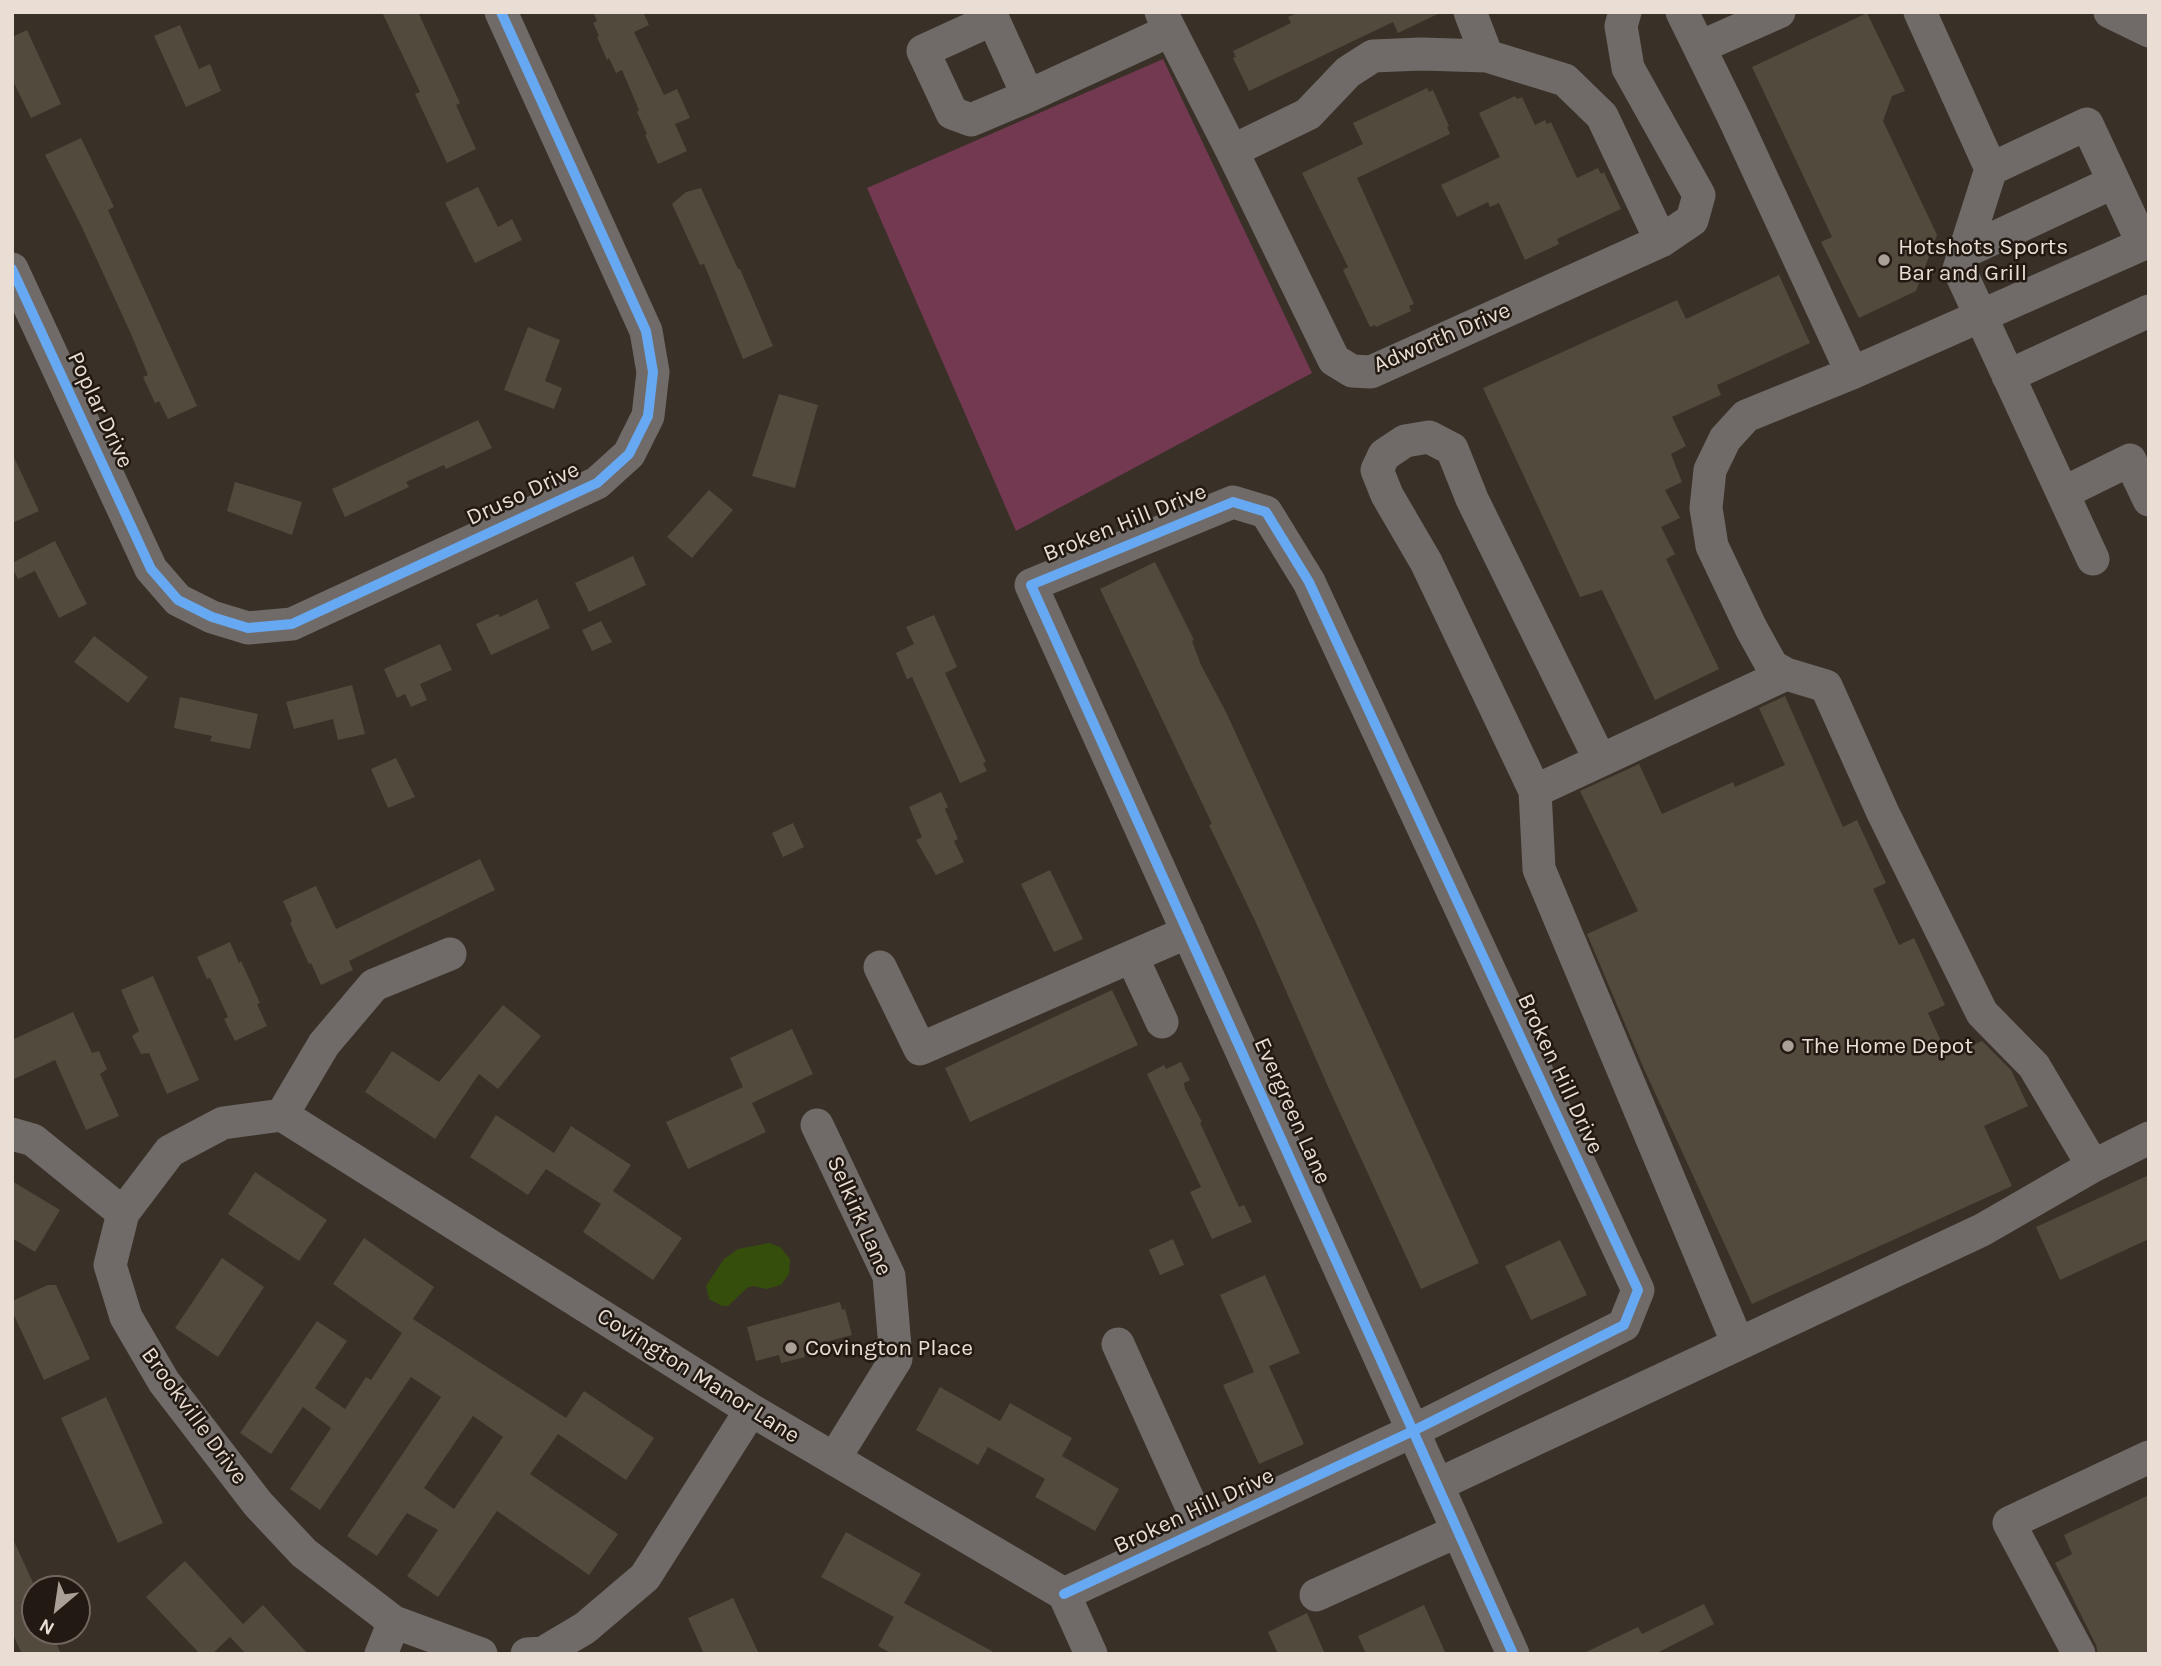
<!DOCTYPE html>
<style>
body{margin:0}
#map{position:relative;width:2161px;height:1666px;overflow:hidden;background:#393027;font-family:Karla,sans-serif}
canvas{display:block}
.frame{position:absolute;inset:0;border:14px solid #e9ddd4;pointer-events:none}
.north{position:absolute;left:21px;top:1575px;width:70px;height:70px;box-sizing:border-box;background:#211912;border:2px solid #716760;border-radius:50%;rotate:209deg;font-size:19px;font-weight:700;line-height:28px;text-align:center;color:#e9ddd4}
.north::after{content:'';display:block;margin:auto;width:24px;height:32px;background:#aba097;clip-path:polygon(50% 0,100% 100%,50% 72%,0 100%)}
</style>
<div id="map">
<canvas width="2161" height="1666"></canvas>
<div class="frame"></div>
<div class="north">N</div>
</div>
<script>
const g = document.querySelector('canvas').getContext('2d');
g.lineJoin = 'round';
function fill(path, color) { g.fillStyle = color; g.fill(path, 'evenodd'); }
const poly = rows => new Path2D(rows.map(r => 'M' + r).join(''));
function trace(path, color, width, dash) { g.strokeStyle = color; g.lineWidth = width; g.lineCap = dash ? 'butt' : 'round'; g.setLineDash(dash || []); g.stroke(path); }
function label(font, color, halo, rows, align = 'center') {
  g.font = font + ' Karla,sans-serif'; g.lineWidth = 5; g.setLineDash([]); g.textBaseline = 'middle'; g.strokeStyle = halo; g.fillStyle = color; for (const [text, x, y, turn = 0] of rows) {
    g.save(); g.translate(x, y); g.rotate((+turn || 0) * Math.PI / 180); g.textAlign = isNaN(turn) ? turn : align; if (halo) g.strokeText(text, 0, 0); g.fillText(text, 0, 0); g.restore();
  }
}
const green = poly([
 [1163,59,1312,373,1016,531,867,188]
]);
const water = poly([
 [769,1243,780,1247,790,1259,789,1274,781,1285,767,1289,753,1286,747,1288,728,1306,722,1306,709,1299,706,1286,724,1259,738,1249]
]);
const building = poly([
 [382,12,418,12,460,103,456,105,476,149,447,163,415,94,420,92],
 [593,12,643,12,649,25,634,32,664,95,677,89,690,118,675,124,687,151,658,164,645,135,647,134,637,112,639,110,622,70,616,73,609,58,607,60,597,37,599,36,593,23,597,21],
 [1299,12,1442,12,1398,33,1393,22,1249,91,1233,58,1236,57,1233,51,1291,23,1288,17],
 [1867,13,1905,91,1892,96,1883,121,1937,235,1916,291,1859,318,1821,242,1832,237,1752,67],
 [180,25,199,69,210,64,221,91,186,107,154,36],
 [27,30,61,104,31,118,12,79,12,37],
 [1427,88,1429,92,1433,90,1449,126,1447,127,1450,134,1357,178,1414,304,1409,306,1411,311,1376,327,1375,325,1370,327,1343,270,1348,267,1302,173,1363,144,1353,123],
 [1515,96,1517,99,1522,97,1535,125,1545,120,1547,124,1551,122,1577,178,1598,168,1601,174,1604,172,1621,209,1557,239,1559,244,1525,260,1499,203,1490,207,1488,202,1457,217,1441,185,1500,157,1479,113],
 [81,138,114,207,108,210,197,406,168,419,159,401,155,403,143,377,148,375,131,334,80,223,45,155],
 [478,187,498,227,512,219,522,240,475,263,445,203],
 [701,188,738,269,740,269,773,346,743,359,704,264,700,265,672,204,686,192],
 [1779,275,1810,343,1717,385,1721,395,1672,417,1686,446,1671,454,1682,482,1665,490,1680,518,1661,527,1675,554,1666,559,1719,669,1655,700,1602,590,1580,597,1483,388,1677,300,1686,319],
 [528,327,560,340,545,381,562,388,554,409,504,390],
 [779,394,818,405,795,488,752,476],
 [478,420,492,448,446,469,444,465,406,482,409,487,345,517,332,489],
 [12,453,39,511,12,523],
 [235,482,302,502,292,535,227,511],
 [709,490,733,510,692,558,667,537],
 [55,541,87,604,59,618,35,571,18,579,12,568,12,563],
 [633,556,646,585,589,612,575,583],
 [1155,562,1194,640,1192,641,1201,665,1226,712,1479,1263,1421,1289,1330,1091,1257,925,1220,848,1209,825,1212,824,1100,589],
 [537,599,550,628,491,655,476,624,498,614,500,617],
 [934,615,957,667,945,673,986,762,983,763,987,771,960,783,912,677,907,679,896,653,914,644,906,627],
 [601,621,612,642,592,651,582,630],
 [94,636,148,677,128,703,74,662],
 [440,644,452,670,420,684,427,700,411,707,405,694,397,698,384,669],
 [352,685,365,734,338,740,333,719,294,729,286,702],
 [1785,696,1843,827,1857,820,1886,883,1873,889,1899,945,1914,938,1945,1005,1928,1013,1948,1056,1982,1041,2011,1070,2028,1106,1984,1126,2012,1186,1752,1304,1644,1069,1587,934,1638,911,1580,791,1639,764,1662,814,1733,782,1735,787,1785,765,1759,708],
 [180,697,258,714,250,749,210,741,212,736,174,728],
 [396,758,415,797,388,808,371,769],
 [941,792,948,807,945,809,958,839,954,841,964,862,936,875,916,840,922,837,909,807],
 [793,823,804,847,783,857,772,833],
 [480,859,495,890,349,961,353,970,321,985,311,963,309,964,290,923,292,921,283,901,316,886,336,929],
 [1050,870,1083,939,1054,952,1021,884],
 [230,942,239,963,241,961,260,1003,257,1004,267,1026,235,1041,224,1019,228,1017,210,978,207,979,197,957],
 [153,976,199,1080,167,1094,149,1053,141,1054,132,1036,139,1031,121,990],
 [1112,990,1138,1045,970,1122,945,1068],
 [503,1005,541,1036,498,1089,479,1074,435,1139,365,1092,392,1051,439,1082],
 [73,1012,92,1053,99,1051,107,1069,100,1074,119,1116,86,1130,55,1060,12,1080,12,1040],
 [792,1029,813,1074,752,1103,766,1132,688,1169,666,1122,743,1087,730,1058],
 [1181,1062,1190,1080,1184,1083,1185,1089,1202,1122,1200,1123,1239,1207,1244,1205,1252,1222,1212,1239,1190,1192,1201,1187,1147,1074,1164,1065,1166,1069],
 [496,1115,554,1153,571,1126,631,1165,613,1191,682,1238,653,1280,583,1232,601,1204,546,1169,528,1195,470,1157],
 [255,1172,327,1220,299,1261,228,1214],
 [2149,1175,2149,1239,2060,1280,2036,1227],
 [12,1181,60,1210,35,1252,12,1238],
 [364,1238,434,1287,413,1319,566,1418,584,1391,654,1438,626,1480,558,1434,530,1474,618,1534,589,1575,497,1511,438,1597,407,1576,438,1530,407,1513,377,1556,347,1536,441,1397,411,1377,320,1510,290,1489,331,1428,303,1407,271,1454,240,1433,317,1321,347,1341,315,1388,345,1409,366,1377,371,1380,402,1333,333,1284],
 [473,1416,503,1437,454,1509,424,1488],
 [1173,1239,1184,1265,1160,1275,1149,1250],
 [1560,1240,1587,1295,1531,1320,1505,1266],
 [222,1258,264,1287,218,1357,175,1328],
 [1265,1275,1300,1353,1269,1366,1304,1444,1259,1464,1223,1385,1254,1372,1220,1295],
 [48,1285,56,1285,90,1359,44,1380,12,1311,12,1301],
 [840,1302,842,1310,845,1309,852,1335,803,1348,805,1357,781,1363,779,1355,756,1361,747,1327],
 [940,1387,1000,1421,1010,1403,1072,1438,1062,1456,1119,1489,1095,1531,1035,1497,1045,1479,988,1447,978,1465,916,1430],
 [106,1397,163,1523,118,1543,61,1418],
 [2149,1495,2149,1654,2098,1654,2096,1645,2055,1563,2072,1554,2064,1535],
 [846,1532,921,1574,904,1603,997,1654,892,1654,878,1646,894,1617,821,1577],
 [12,1537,35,1587,35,1631,51,1631,61,1654,22,1654,12,1633],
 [185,1561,243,1624,263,1605,308,1654,246,1654,230,1637,212,1654,200,1654,146,1597],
 [733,1598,759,1654,704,1654,688,1618],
 [1704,1604,1714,1624,1655,1654,1582,1654,1638,1627,1642,1634],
 [1424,1605,1446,1654,1366,1654,1358,1636],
 [1307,1613,1325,1654,1278,1654,1268,1632]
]);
const minor = poly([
 [1161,12,1232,151,1334,360,1352,371,1371,372,1661,241,1692,220,1699,195,1628,68,1621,26,1625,12],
 [1470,12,1487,56],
 [1682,12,1734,118,1852,373],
 [1920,12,1991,169,1959,269,2093,559],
 [2110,12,2149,31],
 [1700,47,1779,12],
 [1028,96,971,120,952,113,923,51,993,19,1028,96,1169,31],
 [1232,151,1308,114,1348,72,1373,56,1421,54,1487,56,1565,80,1602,116,1661,241],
 [1991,169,2087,124,2143,244,1852,373,1746,416,1725,439,1710,470,1706,508,1712,546,1751,628,1772,666,1786,674,1826,686,1883,813,1982,1013,2034,1066,2093,1166,2149,1138],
 [1964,252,2114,182],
 [12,269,151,569,178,600,212,617,248,628,292,624,597,483,629,454,648,416,653,372,646,331,501,12],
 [2008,376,2149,311],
 [2063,493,2130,460,2149,500],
 [1600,760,1472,499,1452,449,1429,437,1405,441,1384,455,1377,470,1387,495,1426,562,1535,791,1786,674],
 [1535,791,1539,869,1738,1344],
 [1132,957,1162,1022],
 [880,967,920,1049,1188,932],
 [282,1115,751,1410,1064,1594,1091,1654],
 [282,1115,223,1123,170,1151,123,1213,110,1265,126,1317,164,1382,258,1504,304,1553,394,1622,481,1654],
 [282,1115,324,1044,374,985,450,954],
 [817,1125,889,1276,896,1359,834,1459],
 [12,1134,33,1140,123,1213],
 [1118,1344,1202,1530],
 [1437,1485,1982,1230,2093,1166],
 [1064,1594,1413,1431,1624,1325,1638,1290,1309,582,1266,512,1233,502,1031,585,1413,1431,1513,1654],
 [1316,1595,1458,1531],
 [381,1654,394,1622],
 [527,1654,543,1653,585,1628,645,1577,751,1410],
 [2079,1654,2009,1523,2149,1457]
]);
const cycleway = poly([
 [12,269,151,569,178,600,212,617,248,628,292,624,597,483,629,454,648,416,653,372,646,331,501,12],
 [1064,1594,1413,1431,1624,1325,1638,1290,1309,582,1266,512,1233,502,1031,585,1413,1431,1513,1654]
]);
const markers = [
 [1884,260,7,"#aba097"],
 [1788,1046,7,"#aba097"],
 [791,1348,7,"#aba097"]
];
const poiNames = [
 ["Hotshots Sports",1898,247],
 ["Bar and Grill",1898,273],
 ["The Home Depot",1802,1046],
 ["Covington Place",805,1348]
];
const streetNames = [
 ["Adworth Drive",1442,338,-23],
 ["Poplar Drive",100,410,65],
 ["Druso Drive",523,494,-25],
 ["Broken Hill Drive",1125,523,-22],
 ["Broken Hill Drive",1560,1074,65],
 ["Evergreen Lane",1292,1111,66],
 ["Selkirk Lane",859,1216,66],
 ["Covington Manor Lane",698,1376,32],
 ["Brookville Drive",194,1416,54],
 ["Broken Hill Drive",1194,1511,-25]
];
fill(green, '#723951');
fill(water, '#364e0c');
fill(building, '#524a3c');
trace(minor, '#706b68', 33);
trace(cycleway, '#66a8f1', 10);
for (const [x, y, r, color] of markers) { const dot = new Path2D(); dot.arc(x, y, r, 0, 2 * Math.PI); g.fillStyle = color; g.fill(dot); trace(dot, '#211912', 2.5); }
label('23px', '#e9ddd4', '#211912', poiNames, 'left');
label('23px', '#e9ddd4', '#211912', streetNames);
</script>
